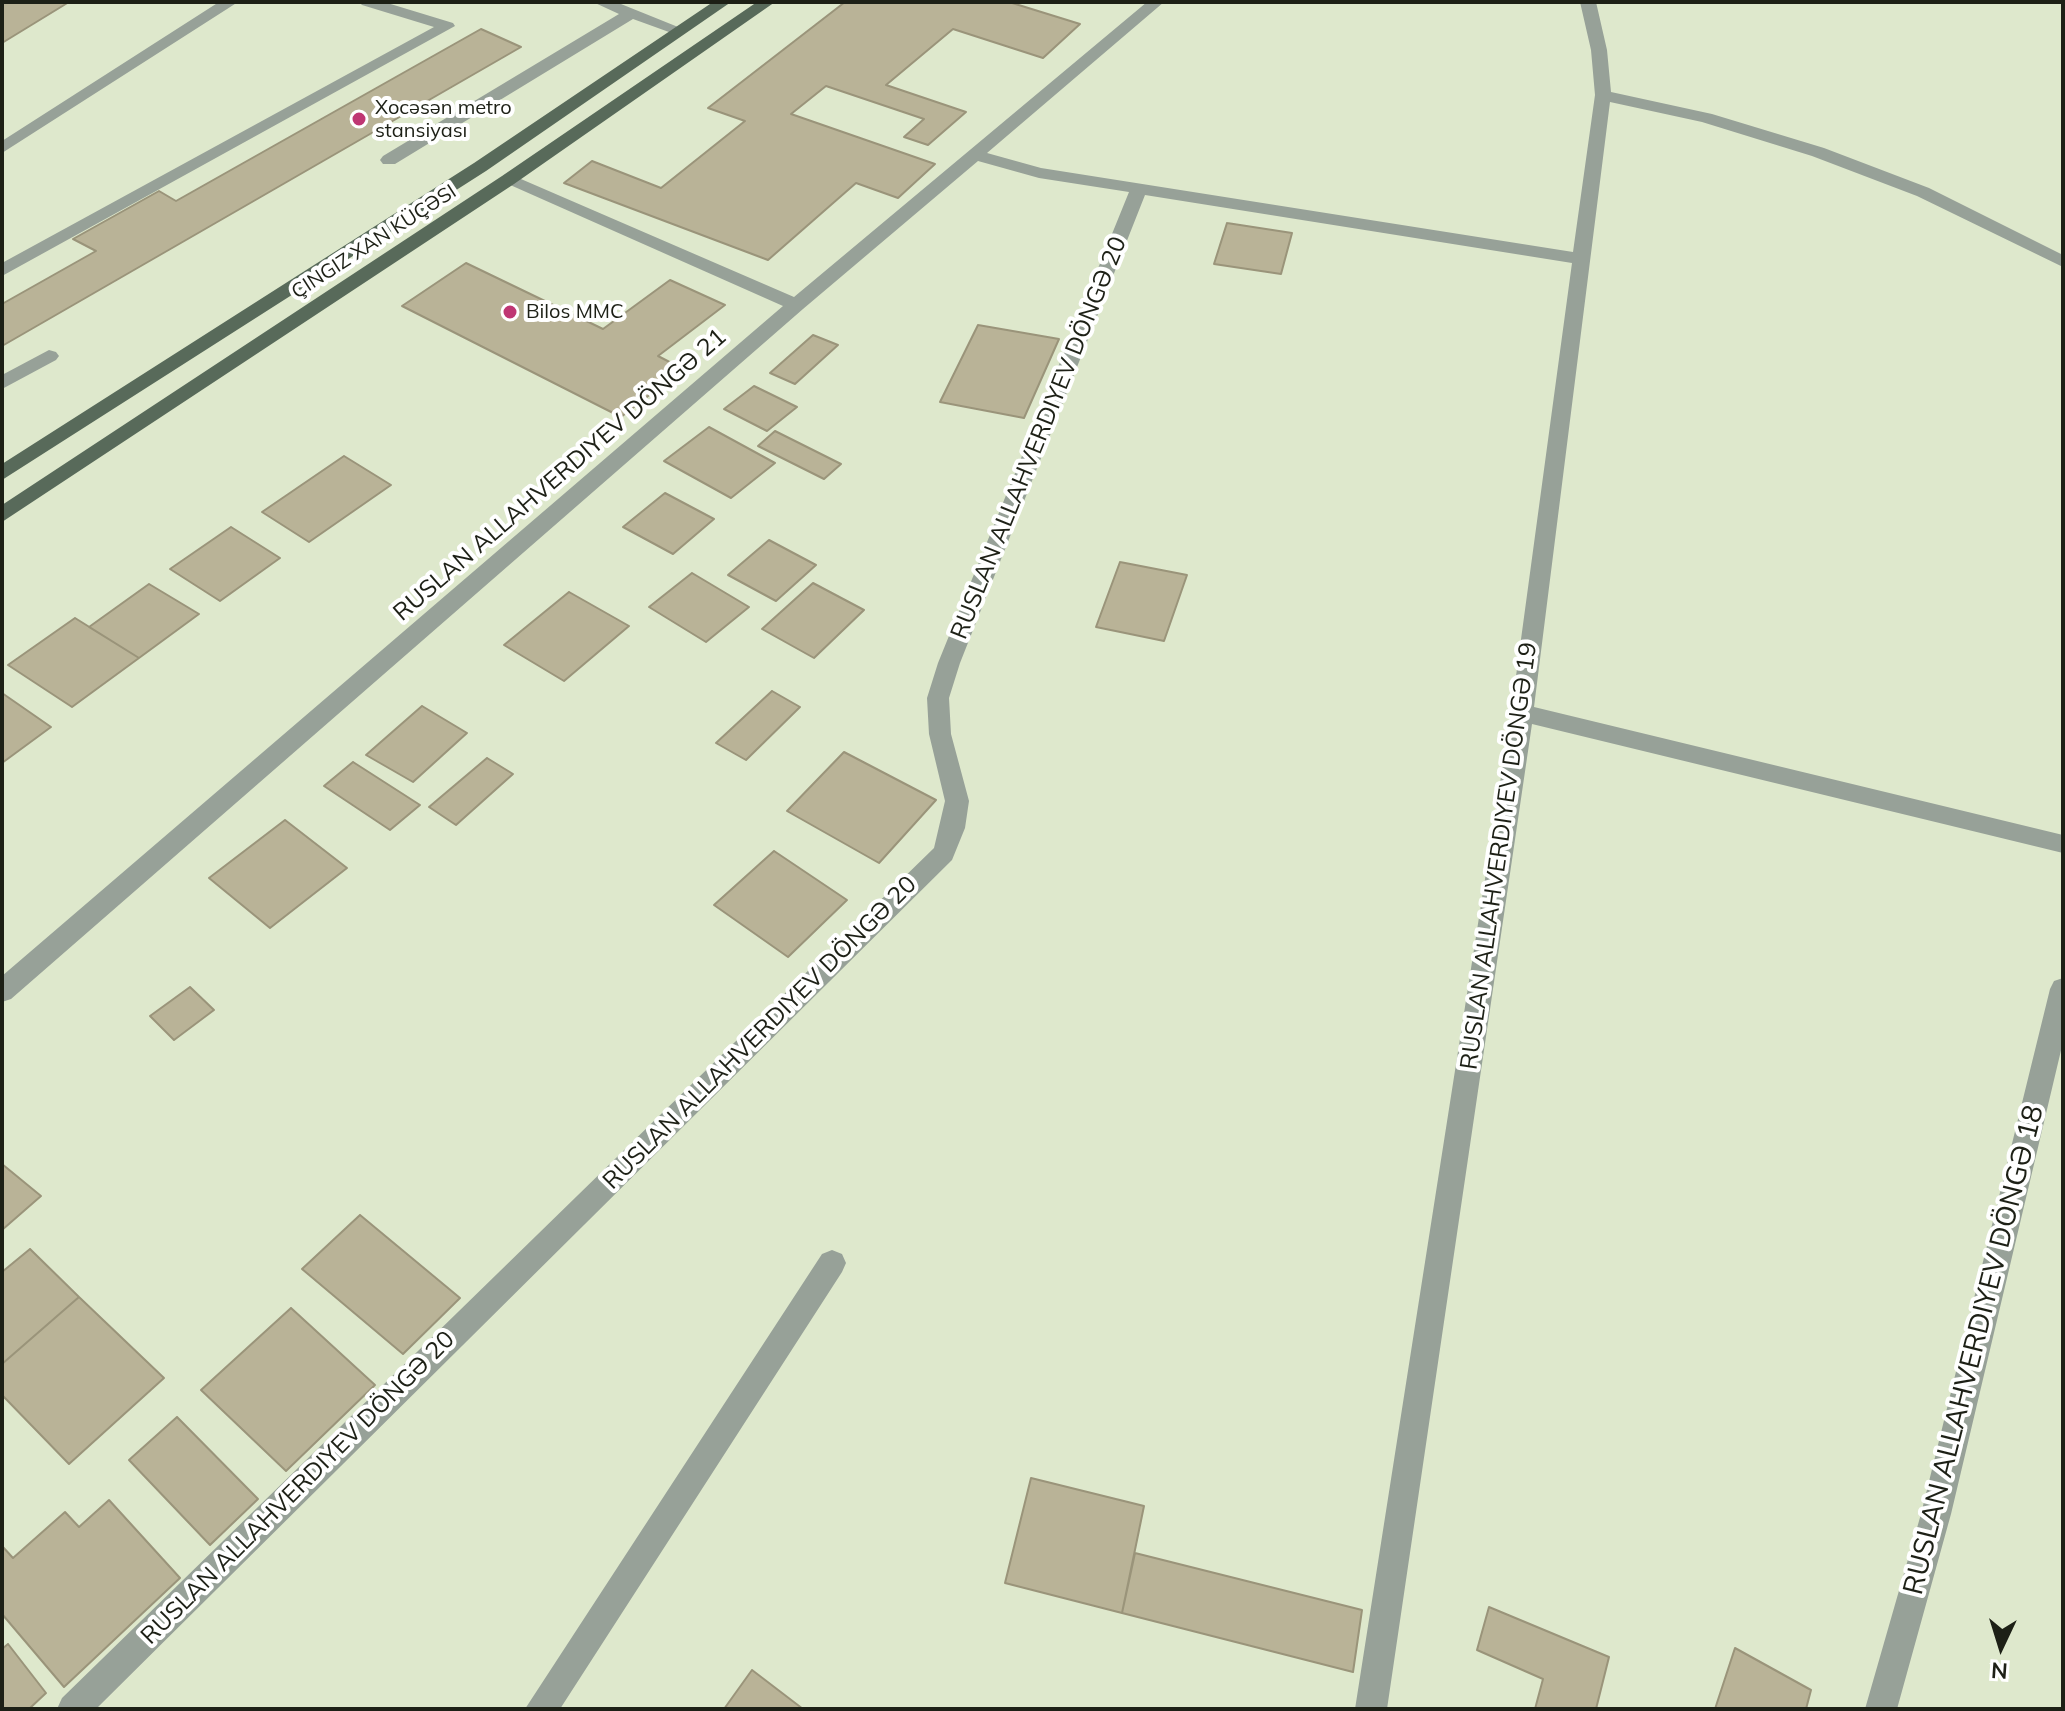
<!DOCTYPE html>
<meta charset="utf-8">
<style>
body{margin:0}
#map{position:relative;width:2065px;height:1711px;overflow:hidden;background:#dee8cc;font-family:Mulish,sans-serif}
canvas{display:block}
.frame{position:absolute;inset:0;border:4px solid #1d2016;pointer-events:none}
.north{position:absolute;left:1961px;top:1607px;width:80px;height:80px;-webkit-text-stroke:6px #fff;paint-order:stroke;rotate:184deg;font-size:22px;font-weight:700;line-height:32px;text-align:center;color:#1d2016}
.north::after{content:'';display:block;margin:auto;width:28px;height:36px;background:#1d2016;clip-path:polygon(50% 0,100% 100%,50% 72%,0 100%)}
</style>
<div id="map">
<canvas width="2065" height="1711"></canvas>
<div class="frame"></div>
<div class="north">N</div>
</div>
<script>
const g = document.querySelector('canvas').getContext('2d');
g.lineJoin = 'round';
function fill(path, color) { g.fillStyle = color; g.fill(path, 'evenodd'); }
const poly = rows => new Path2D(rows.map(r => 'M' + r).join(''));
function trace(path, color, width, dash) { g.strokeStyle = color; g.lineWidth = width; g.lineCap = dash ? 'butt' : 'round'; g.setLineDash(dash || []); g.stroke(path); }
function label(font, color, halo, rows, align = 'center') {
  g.font = font + ' Mulish,sans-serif'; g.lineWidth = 8; g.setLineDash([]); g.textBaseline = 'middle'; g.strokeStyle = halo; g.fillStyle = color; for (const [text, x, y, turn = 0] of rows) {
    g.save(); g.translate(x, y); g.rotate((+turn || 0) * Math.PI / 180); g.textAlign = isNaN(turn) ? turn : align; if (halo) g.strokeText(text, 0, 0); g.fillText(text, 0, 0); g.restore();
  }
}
const building = poly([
 [2,2,69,2,2,43,2,2],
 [845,2,1009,2,1080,24,1043,58,953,29,886,85,966,112,928,145,904,137,924,119,826,86,791,114,935,164,898,198,856,183,768,260,564,183,592,161,661,188,745,121,708,108,845,2],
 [481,29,521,47,2,346,2,304,96,251,73,239,159,191,176,201,481,29],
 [1227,223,1292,233,1281,274,1214,264,1227,223],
 [466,263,603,329,670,280,725,305,658,356,683,369,621,417,402,306,466,263],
 [978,325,1059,339,1024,418,940,402,978,325],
 [813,335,838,345,795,384,770,373,813,335],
 [754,386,797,407,767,431,724,409,754,386],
 [709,427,775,463,731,498,664,461,709,427],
 [775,431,841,464,824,479,758,446,775,431],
 [344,456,391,485,309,542,262,512,344,456],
 [665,493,714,519,673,554,623,527,665,493],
 [231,527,280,558,220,601,170,569,231,527],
 [769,540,816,565,776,601,728,575,769,540],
 [1120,562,1187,575,1164,641,1096,627,1120,562],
 [692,573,749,607,706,642,649,607,692,573],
 [813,583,864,610,814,658,762,629,813,583],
 [149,584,199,614,139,658,89,627,149,584],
 [569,592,629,626,564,681,504,645,569,592],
 [75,618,139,658,72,707,8,665,75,618],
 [772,691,800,707,746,760,716,743,772,691],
 [2,693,51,727,2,763,2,693],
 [422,706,467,733,413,782,366,755,422,706],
 [844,752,936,800,879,863,787,811,844,752],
 [487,758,513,774,456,825,429,807,487,758],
 [353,762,420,805,390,830,324,786,353,762],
 [285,820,347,868,270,928,209,878,285,820],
 [774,851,847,900,788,957,714,905,774,851],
 [190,987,214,1010,174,1040,150,1016,190,987],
 [2,1164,41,1196,2,1230,2,1164],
 [360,1215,460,1298,403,1354,302,1269,360,1215],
 [30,1249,79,1297,2,1364,2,1272,30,1249],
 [79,1297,164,1378,69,1464,2,1395,2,1364,79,1297],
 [291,1308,375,1385,286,1471,201,1390,291,1308],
 [177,1417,258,1499,210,1545,129,1460,177,1417],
 [1031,1478,1144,1506,1122,1613,1005,1583,1031,1478],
 [109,1500,180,1578,64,1687,2,1614,2,1546,13,1558,65,1512,79,1527,109,1500],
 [1135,1553,1362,1610,1353,1672,1122,1613,1135,1553],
 [1489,1607,1609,1657,1596,1709,1535,1709,1543,1679,1477,1650,1489,1607],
 [8,1644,46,1693,29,1709,2,1709,2,1649,8,1644],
 [1735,1648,1811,1690,1806,1709,1715,1709,1735,1648],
 [752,1670,803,1709,724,1709,752,1670]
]);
const lane = poly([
 [219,2,238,2,2,153,2,141,219,2],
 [359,2,384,2,453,23,455,26,2,276,2,263,434,27,362,5,359,2],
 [593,2,616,2,688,31,680,36,633,19,395,164,383,164,380,160,383,156,619,14,593,2],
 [49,350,56,352,59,356,56,360,2,389,2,375,49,350]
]);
const street = poly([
 [1147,2,1164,2,987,153,1041,168,1573,252,1595,95,1591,50,1580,2,1596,2,1607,50,1611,92,1712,114,1824,148,1929,188,2063,255,2063,267,1917,196,1812,156,1702,122,1610,102,1534,707,2063,835,2063,853,1532,724,1387,1709,1355,1709,1511,713,1572,263,1145,195,960,663,949,698,951,734,969,801,965,828,952,860,96,1709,57,1709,62,1698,934,848,945,801,929,734,927,698,938,663,1129,192,1039,178,978,161,803,309,11,999,2,1002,2,976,783,306,499,180,508,175,514,176,794,297,1147,2],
 [2063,978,2063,1042,1951,1514,1897,1709,1865,1709,1921,1514,2050,989,2054,981,2063,978],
 [832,1250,842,1254,846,1263,842,1272,560,1709,525,1709,822,1254,832,1250]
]);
const primary = poly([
 [713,2,731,2,486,171,2,480,2,464,474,163,713,2],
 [757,2,775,2,514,184,2,522,2,505,502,176,757,2]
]);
const markers = [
 [359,119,8,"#bf3673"],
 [510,312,8,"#bf3673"]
];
const farPoinames = [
 ["Xocəsən metro",375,108],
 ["stansiyası",375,131],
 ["Bilos MMC",526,312]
];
const farStreetnames = [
 ["ÇINGIZ XAN KÜÇƏSI",374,242,-33]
];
const streetNames = [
 ["RUSLAN ALLAHVERDIYEV DÖNGƏ 20",1039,438,-68],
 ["RUSLAN ALLAHVERDIYEV DÖNGƏ 21",560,475,-41],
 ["RUSLAN ALLAHVERDIYEV DÖNGƏ 19",1499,856,-82],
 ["RUSLAN ALLAHVERDIYEV DÖNGƏ 20",760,1033,-45],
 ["RUSLAN ALLAHVERDIYEV DÖNGƏ 20",298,1488,-45]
];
const nearStreetnames = [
 ["RUSLAN ALLAHVERDIYEV DÖNGƏ 18",1974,1350,-76]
];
fill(building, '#b9b397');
trace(building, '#9a947a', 2);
fill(lane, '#97a198');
fill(street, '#97a198');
fill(primary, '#586a5a');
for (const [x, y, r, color] of markers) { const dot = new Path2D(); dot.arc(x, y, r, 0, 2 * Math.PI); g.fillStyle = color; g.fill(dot); trace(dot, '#fff', 3); }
label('20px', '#1d2016', '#fff', farPoinames, 'left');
label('20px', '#1d2016', '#fff', farStreetnames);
label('24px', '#1d2016', '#fff', streetNames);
label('28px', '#1d2016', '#fff', nearStreetnames);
</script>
